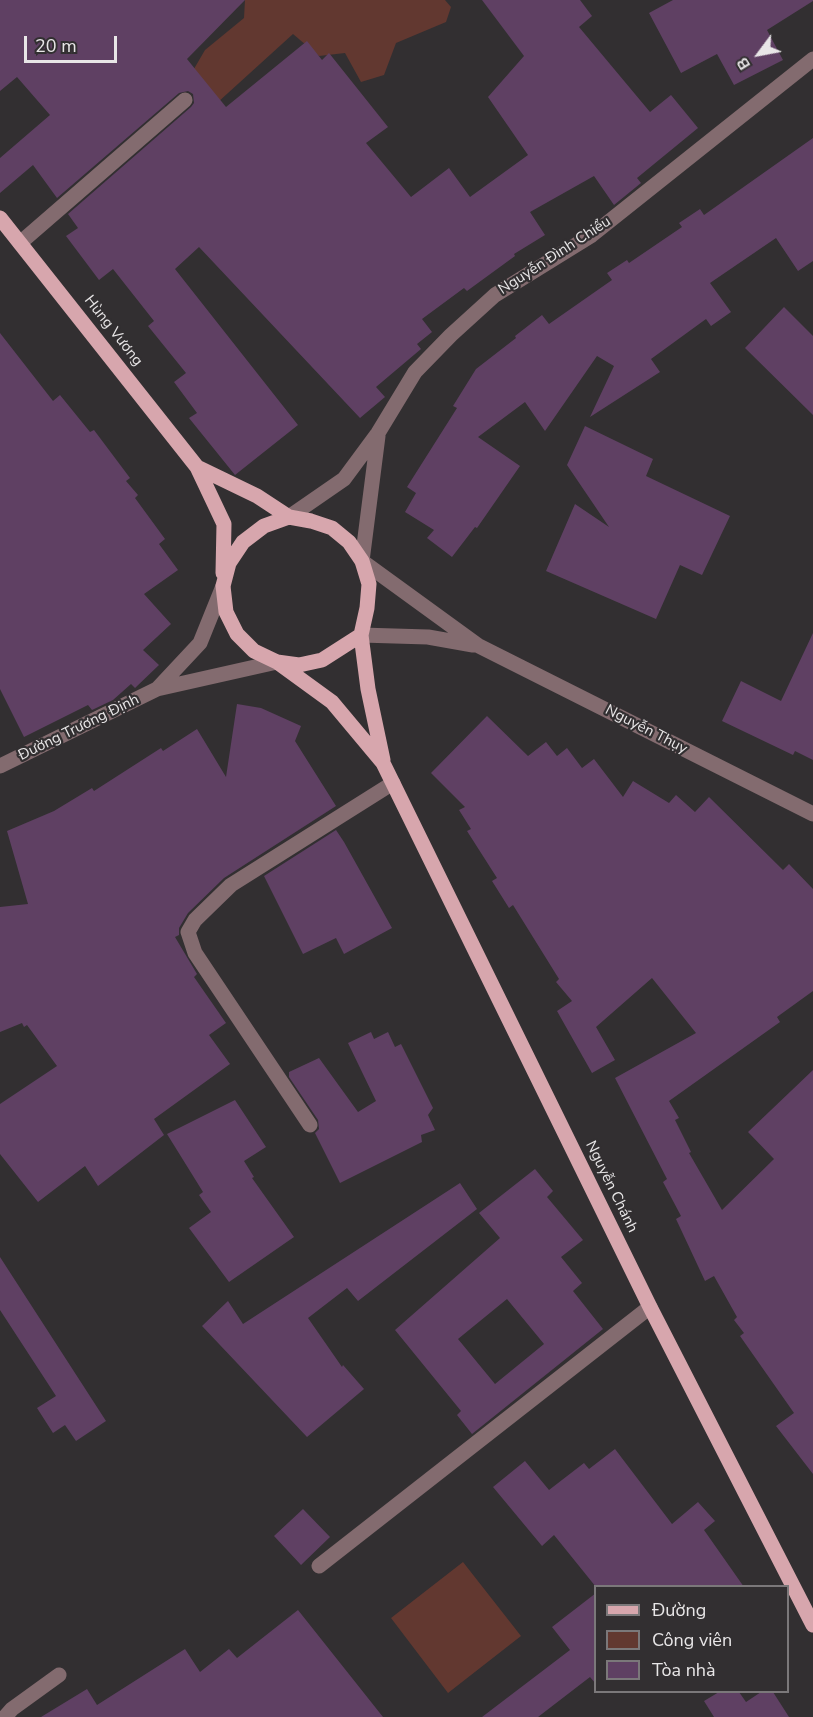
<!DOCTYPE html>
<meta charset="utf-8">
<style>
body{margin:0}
#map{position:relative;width:813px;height:1717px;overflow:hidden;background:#322f31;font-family:"Nunito Sans",sans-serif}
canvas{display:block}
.legend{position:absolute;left:594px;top:1585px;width:195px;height:108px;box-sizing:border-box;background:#322f31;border:2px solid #7b787a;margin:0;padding:8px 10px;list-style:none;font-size:18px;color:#e8e6e7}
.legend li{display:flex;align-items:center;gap:12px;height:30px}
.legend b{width:30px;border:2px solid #7b787a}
.north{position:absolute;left:729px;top:24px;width:60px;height:60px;-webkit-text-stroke:4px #322f31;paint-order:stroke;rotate:238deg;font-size:16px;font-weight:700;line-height:24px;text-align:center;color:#e8e6e7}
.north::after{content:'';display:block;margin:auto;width:21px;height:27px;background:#e8e6e7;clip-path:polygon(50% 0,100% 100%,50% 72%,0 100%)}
.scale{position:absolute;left:24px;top:36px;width:93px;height:27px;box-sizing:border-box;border:3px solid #e8e6e7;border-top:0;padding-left:8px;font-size:18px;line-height:21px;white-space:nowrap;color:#e8e6e7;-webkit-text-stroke:4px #322f31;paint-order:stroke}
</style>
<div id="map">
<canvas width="813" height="1717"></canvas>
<ul class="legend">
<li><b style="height:8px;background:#d7a6ad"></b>Đường</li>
<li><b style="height:16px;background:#623830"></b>Công viên</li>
<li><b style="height:16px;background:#5f4063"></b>Tòa nhà</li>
</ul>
<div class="north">B</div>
<div class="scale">20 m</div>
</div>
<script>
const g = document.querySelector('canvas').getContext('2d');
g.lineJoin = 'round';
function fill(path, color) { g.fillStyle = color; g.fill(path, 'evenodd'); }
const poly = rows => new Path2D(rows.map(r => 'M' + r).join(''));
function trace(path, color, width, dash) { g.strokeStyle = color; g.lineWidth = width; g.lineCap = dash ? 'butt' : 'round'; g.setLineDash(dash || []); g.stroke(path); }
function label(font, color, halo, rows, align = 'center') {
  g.font = font + ' "Nunito Sans",sans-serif'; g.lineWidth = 4.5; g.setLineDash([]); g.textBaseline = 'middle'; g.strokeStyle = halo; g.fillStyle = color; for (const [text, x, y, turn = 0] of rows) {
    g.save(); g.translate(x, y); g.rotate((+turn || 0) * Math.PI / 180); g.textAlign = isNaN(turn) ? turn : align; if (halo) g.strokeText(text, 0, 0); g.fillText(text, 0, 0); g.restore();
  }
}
const green = poly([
 [245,0,445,0,451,7,446,22,396,43,384,75,361,82,345,53,319,56,293,34,217,103,191,74,205,50,244,18],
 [463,1562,521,1636,448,1693,391,1618]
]);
const building = poly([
 [0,0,245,0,187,59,226,107,307,41,322,60,329,53,388,127,366,143,411,197,449,168,470,197,528,155,488,97,524,56,482,0,580,0,592,16,579,27,650,112,671,95,698,128,637,178,641,183,614,205,594,176,530,212,545,235,514,254,515,256,467,291,464,288,422,319,432,332,417,344,421,349,376,387,385,397,360,418,199,247,175,269,298,425,235,475,189,418,197,413,174,382,186,373,148,326,154,321,113,269,99,280,66,236,78,228,68,214,191,107,194,103,193,94,188,91,179,93,57,198,33,165,0,193,0,158,50,115,17,77,0,91],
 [673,0,813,0,813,1,767,30,783,60,734,85,717,54,681,73,649,13],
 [813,138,813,261,798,271,776,238,710,283,731,312,711,326,706,319,651,359,660,372,590,417,614,366,597,356,545,431,525,402,478,437,520,466,477,528,475,527,452,557,427,538,434,530,405,512,416,493,407,487,457,408,453,406,476,369,516,338,515,336,542,315,549,324,612,280,607,273,627,260,629,263,682,227,679,223,700,209,704,215],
 [784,307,813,336,813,415,745,348],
 [0,333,53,401,60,395,90,432,94,430,130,478,126,481,138,495,135,498,165,539,159,544,178,570,144,594,171,624,143,650,159,665,135,688,131,684,113,700,92,710,88,705,24,737,0,689],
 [585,426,653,459,646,476,730,516,702,575,680,565,656,619,546,571,575,504,609,527,567,465],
 [813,633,813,760,795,751,793,755,722,721,741,681,781,701],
 [237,704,261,708,301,726,295,741,336,806,224,878,188,913,179,928,179,935,175,937,197,974,194,977,226,1023,209,1035,230,1064,154,1119,164,1135,98,1186,85,1166,38,1202,0,1154,0,1104,57,1066,27,1025,24,1027,22,1023,0,1032,0,907,28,904,7,831,54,811,92,788,94,791,161,748,163,751,197,729,226,777],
 [487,716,528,756,546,742,557,756,567,748,582,768,594,759,623,797,633,781,669,803,676,795,695,812,709,797,783,870,789,864,813,889,813,991,777,1017,780,1022,669,1101,679,1118,675,1120,691,1152,689,1153,722,1210,774,1159,748,1132,813,1070,813,1474,776,1426,794,1413,740,1336,744,1333,734,1320,737,1317,714,1276,705,1281,676,1219,681,1216,663,1182,667,1179,615,1078,696,1033,652,978,596,1027,615,1060,592,1073,557,1011,572,1001,556,982,559,979,513,905,509,908,492,881,497,878,467,831,471,829,459,810,465,807,431,773],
 [336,830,344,842,392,928,344,954,336,938,303,954,264,876],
 [371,1032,374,1039,388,1032,395,1047,401,1044,433,1108,428,1115,435,1130,421,1135,422,1142,340,1183,315,1133,319,1129,318,1120,289,1077,289,1072,319,1058,358,1112,376,1101,348,1043],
 [235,1100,266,1147,244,1161,254,1177,252,1178,294,1237,229,1282,189,1228,211,1212,199,1195,203,1192,167,1134],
 [535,1169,553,1191,547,1197,583,1240,561,1257,582,1283,573,1291,603,1329,472,1434,457,1415,461,1411,395,1330,500,1238,479,1213],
 [507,1299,544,1344,495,1384,458,1339],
 [460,1183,477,1209,358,1301,347,1288,308,1318,342,1367,343,1365,364,1389,307,1437,202,1326,228,1301,243,1324],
 [0,1257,106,1421,76,1441,65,1425,53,1433,37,1408,56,1396,0,1310],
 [615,1449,672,1524,698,1502,715,1521,704,1530,744,1587,596,1587,554,1535,542,1546,493,1487,525,1461,549,1490,584,1463,589,1469],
 [303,1509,330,1537,301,1565,274,1536],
 [596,1593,596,1684,590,1677,538,1717,482,1717,570,1650,552,1627],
 [298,1610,383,1717,41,1717,87,1689,97,1705,185,1649,200,1672,229,1649,237,1658],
 [719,1692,739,1692,746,1702,761,1692,773,1692,789,1717,714,1717,704,1701]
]);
const minor = poly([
 [20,243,185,100],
 [378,436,362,561,479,646,813,814],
 [289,517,344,479,378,433,415,372,451,335,495,295,592,235,813,59],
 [361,635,428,637,473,645],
 [157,689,200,643,223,586],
 [0,766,157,689,277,662],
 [310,1125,195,953,188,932,195,920,231,885,393,783],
 [319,1566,650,1307],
 [5,1717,12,1709,59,1675]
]);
const major = poly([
 [0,218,197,467,224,524,223,573],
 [197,467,257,496,289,517],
 [289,517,311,521,332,528,349,542,362,561,369,584,367,608,361,635,322,660,299,665,277,662,254,651,237,634,226,612,223,586,229,563,243,542,264,526,289,517],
 [361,635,368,689,383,760],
 [277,662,332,702,383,763,650,1307,813,1625]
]);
const streetNames = [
 ["Nguyễn Đình Chiểu",555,256,-33],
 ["Hùng Vương",113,331,52],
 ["Đường Trương Định",79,728,-26],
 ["Nguyễn Thụy",646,730,27],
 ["Nguyễn Chánh",611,1187,64]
];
fill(green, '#623830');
fill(building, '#5f4063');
trace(minor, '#836b6f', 15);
trace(major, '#d7a6ad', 15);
label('15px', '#e8e6e7', '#322f31', streetNames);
</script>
